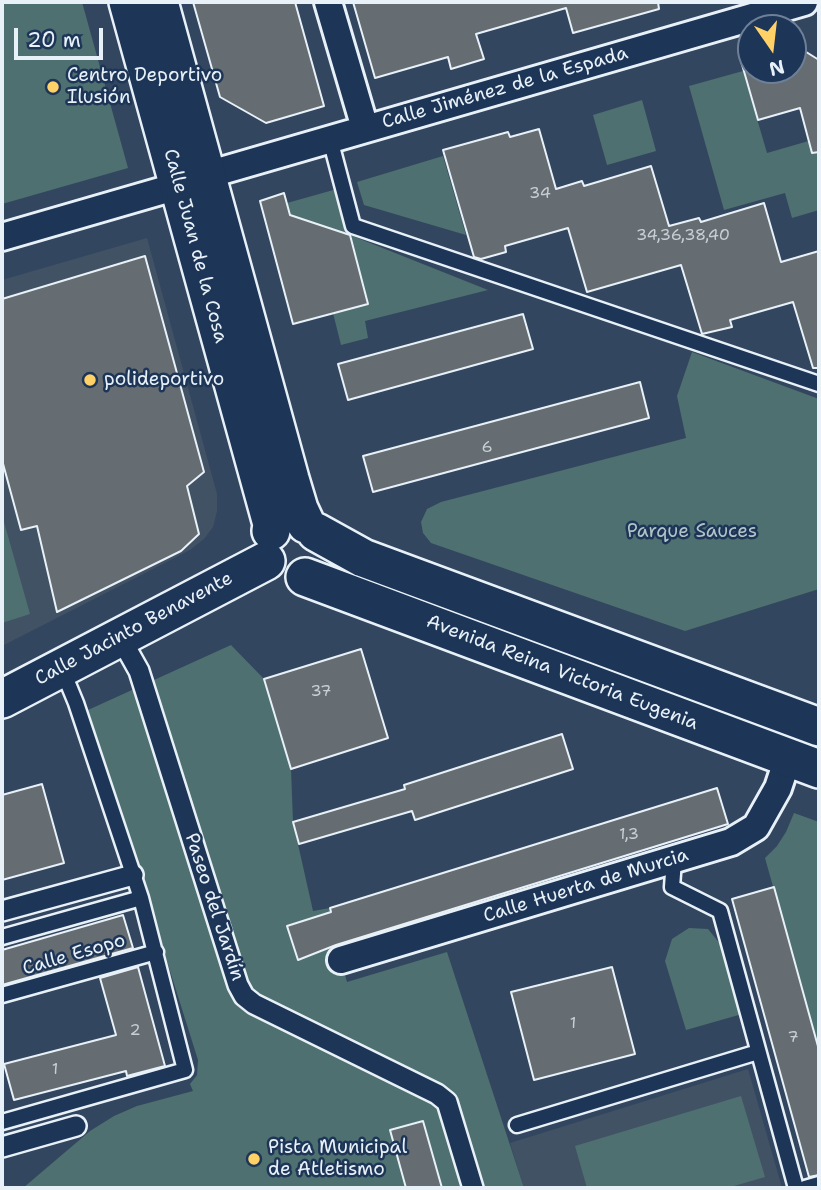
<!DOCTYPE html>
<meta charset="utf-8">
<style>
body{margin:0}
#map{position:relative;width:821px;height:1190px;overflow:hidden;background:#33465f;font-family:"Shantell Sans",sans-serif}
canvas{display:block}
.frame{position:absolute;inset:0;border:4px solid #e8f1f8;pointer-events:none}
.north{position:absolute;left:737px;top:14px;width:70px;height:70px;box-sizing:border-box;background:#1d3557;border:2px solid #6e8097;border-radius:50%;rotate:166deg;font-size:19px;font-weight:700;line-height:28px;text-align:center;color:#e8f1f8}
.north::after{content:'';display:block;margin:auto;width:24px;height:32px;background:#ffd166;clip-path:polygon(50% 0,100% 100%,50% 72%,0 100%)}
.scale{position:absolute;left:14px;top:28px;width:89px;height:32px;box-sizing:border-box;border:4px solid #e8f1f8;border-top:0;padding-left:9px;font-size:21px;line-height:24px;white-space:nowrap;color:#e8f1f8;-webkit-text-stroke:5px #1d3557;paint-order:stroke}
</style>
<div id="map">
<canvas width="821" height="1190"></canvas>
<div class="frame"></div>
<div class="north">N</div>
<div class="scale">20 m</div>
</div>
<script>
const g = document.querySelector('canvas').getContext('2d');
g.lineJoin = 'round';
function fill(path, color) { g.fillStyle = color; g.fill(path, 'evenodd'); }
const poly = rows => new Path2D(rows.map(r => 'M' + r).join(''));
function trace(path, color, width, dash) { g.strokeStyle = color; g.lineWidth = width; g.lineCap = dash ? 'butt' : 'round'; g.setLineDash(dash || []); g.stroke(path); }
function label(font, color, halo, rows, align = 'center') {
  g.font = font + ' "Shantell Sans",sans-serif'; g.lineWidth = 5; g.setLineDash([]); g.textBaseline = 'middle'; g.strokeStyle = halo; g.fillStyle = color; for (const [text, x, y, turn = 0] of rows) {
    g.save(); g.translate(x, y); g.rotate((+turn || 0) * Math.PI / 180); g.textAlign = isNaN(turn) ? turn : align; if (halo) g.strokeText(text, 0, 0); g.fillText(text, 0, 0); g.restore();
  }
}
const built = poly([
 [147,238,217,494,217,511,213,527,204,539,190,550,2,646,2,280],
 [748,1069,782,1188,524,1188,510,1143]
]);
const green = poly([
 [2,2,82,2,128,168,2,204],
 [743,71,767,153,819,138,819,210,792,218,785,193,724,210,689,86],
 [642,100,656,151,607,165,593,115],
 [443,156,466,235,364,205,357,182],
 [337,189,350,235,488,290,365,321,368,338,341,345,333,313,368,304,350,235,290,215,287,203],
 [692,352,819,399,819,589,685,631,431,543,423,533,421,522,427,509,441,502,686,438,677,396],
 [2,515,30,614,2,623],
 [231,645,264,679,291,769,293,822,313,911,330,908,341,945,341,960,347,982,447,952,524,1188,23,1188,90,1131,114,1116,137,1106,193,1091,190,1084,197,1075,198,1060,88,710],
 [794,813,819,822,819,1050,765,858,777,846,786,832],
 [689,928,708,929,721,945,742,1014,686,1030,665,961,672,939],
 [741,1096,765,1177,727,1188,587,1188,575,1146]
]);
const building = poly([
 [193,2,295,2,324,106,266,123,220,97,193,2],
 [353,2,658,2,659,9,573,33,566,8,476,34,484,59,451,69,448,57,375,78,353,2],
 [795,45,819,60,819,152,812,153,800,108,758,120,741,61,751,58,751,70,793,70,793,46,795,45],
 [539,129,556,189,582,181,584,186,651,166,669,226,699,218,701,222,764,203,781,262,819,251,819,368,813,368,793,302,730,320,732,327,702,334,681,265,587,292,568,228,505,246,506,252,481,259,474,257,443,150,508,132,510,137,539,129],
 [284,193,290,215,350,235,368,304,293,324,260,201,284,193],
 [145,256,204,472,187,486,199,534,181,551,57,612,37,526,21,530,2,460,2,299,145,256],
 [523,314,533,349,348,400,338,364,523,314],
 [640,382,649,418,373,492,363,456,640,382],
 [361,649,388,738,291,769,264,679,361,649],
 [562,734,573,769,415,820,412,811,299,844,293,822,405,789,404,785,562,734],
 [42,784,64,863,2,880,2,795,42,784],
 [717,788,728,824,336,945,298,960,287,926,331,912,330,908,717,788],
 [774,887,819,1050,819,1175,809,1177,732,899,774,887],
 [123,915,133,948,2,985,2,950,123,915],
 [138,967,165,1066,127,1076,126,1071,14,1100,4,1064,116,1035,100,978,138,967],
 [612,967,635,1054,534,1080,511,992,612,967],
 [423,1121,442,1188,406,1188,390,1130,423,1121]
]);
const service = poly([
 [330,139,353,226,819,384],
 [674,860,672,887,720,911,796,1188],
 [2,937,141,898],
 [2,995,156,952],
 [2,1122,185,1070,141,898,76,703,62,669],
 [517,1125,758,1052],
 [805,1188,819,1184]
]);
const pedestrian = poly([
 [120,637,139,671,238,985,244,996,254,1004,437,1094,447,1102,473,1188],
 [2,911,133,875],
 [2,1147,76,1126]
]);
const minor = poly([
 [328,2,365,128],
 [207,175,804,2],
 [2,237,178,186],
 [341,960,731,842,756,827,778,788,788,758]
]);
const secondary = poly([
 [128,2,272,524,271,531],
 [159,2,290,479,299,509,306,524],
 [316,532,363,558,819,727],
 [305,577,819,769],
 [2,699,266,561]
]);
const markers = [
 [53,87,7,"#ffd166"],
 [90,380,7,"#ffd166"],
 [254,1159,7,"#ffd166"]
];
const numberNames = [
 ["34",540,194],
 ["34,36,38,40",683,236],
 ["6",487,448],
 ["37",321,692],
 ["1,3",629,835],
 ["1",573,1024],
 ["2",135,1031],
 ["7",793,1038],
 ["1",55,1070]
];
const poiNames = [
 ["Centro Deportivo",67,76],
 ["Ilusión",67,98],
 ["polideportivo",104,380],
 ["Pista Municipal",268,1148],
 ["de Atletismo",268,1170]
];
const streetNames = [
 ["Calle Jiménez de la Espada",505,88,-16],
 ["Calle Juan de la Cosa",195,246,75],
 ["Calle Jacinto Benavente",134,629,-28],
 ["Avenida Reina Victoria Eugenia",562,673,21],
 ["Calle Huerta de Murcia",586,886,-17],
 ["Paseo del Jardín",214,907,72],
 ["Calle Esopo",74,955,-16]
];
const parkNames = [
 ["Parque Sauces",692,532]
];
fill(built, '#425265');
fill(green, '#4f7070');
fill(building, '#666d72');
trace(building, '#e8f1f8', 2);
trace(service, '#e8f1f8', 19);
trace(pedestrian, '#e8f1f8', 24);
trace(minor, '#e8f1f8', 32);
trace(secondary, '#e8f1f8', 42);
trace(service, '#1d3557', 14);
trace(pedestrian, '#1d3557', 19);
trace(minor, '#1d3557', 26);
trace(secondary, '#1d3557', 37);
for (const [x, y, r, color] of markers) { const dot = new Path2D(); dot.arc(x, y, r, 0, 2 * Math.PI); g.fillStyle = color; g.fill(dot); trace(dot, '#1d3557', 2.5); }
label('16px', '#c8d0d6', null, numberNames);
label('19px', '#e8f1f8', '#1d3557', poiNames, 'left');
label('19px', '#e8f1f8', '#1d3557', streetNames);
label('19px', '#b2c4c8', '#1d3557', parkNames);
</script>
